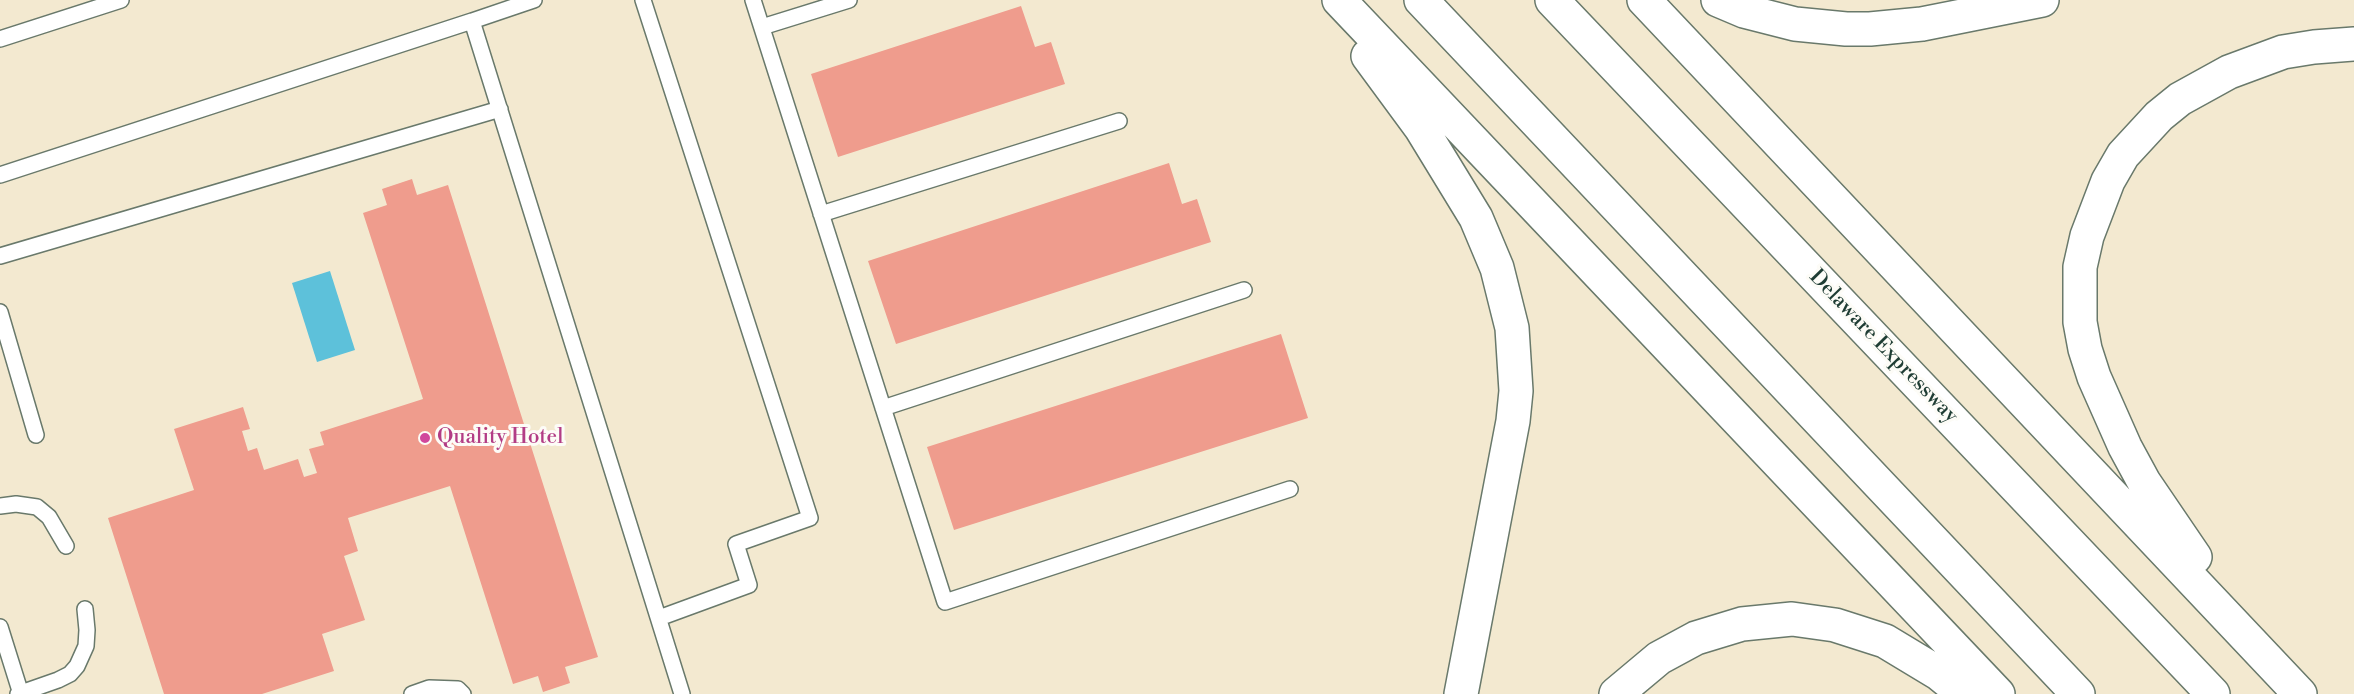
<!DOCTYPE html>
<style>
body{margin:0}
canvas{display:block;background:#f3e9d0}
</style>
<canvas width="2354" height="694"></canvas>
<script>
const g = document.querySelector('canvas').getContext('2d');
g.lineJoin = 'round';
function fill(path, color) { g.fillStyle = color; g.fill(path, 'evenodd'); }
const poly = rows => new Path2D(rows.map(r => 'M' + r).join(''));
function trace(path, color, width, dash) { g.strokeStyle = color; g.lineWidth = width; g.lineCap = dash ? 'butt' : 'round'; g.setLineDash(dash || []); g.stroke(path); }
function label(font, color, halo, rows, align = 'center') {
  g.font = font + ' "Libre Bodoni",serif'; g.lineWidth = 6; g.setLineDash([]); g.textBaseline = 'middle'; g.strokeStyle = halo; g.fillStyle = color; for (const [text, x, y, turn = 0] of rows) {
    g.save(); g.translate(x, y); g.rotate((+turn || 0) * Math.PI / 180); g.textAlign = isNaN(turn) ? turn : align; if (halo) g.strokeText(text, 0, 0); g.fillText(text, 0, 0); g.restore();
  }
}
const water = poly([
 [330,271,355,350,317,362,292,283]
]);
const building = poly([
 [1021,6,1035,47,1051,42,1065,84,838,157,811,74],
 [1169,163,1182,204,1197,199,1211,242,896,344,868,261],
 [412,179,417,195,448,185,598,657,565,667,570,683,543,692,538,676,513,684,450,486,348,518,358,551,344,556,365,620,322,634,334,671,262,694,164,694,108,518,194,490,174,429,243,407,250,429,242,431,248,451,257,448,264,470,298,459,304,477,317,473,309,449,324,445,320,432,423,399,363,213,387,205,382,189],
 [1281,334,1308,418,954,530,927,447]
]);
const service = poly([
 [643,0,810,518,736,544,749,585,659,618],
 [753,0,945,602,1290,489],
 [472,21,534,0],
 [762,27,849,0],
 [0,39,121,0],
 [0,175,472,21,682,694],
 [821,214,1119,121],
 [0,256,500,109],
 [0,312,36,435],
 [883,408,1244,290],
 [0,506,16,504,37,507,49,517,66,546],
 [0,627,21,694],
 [18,694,58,680,70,674,77,666,86,646,87,630,85,609],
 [412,694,429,688,458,689,463,694]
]);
const motorway = poly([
 [1339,0,1998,694],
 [1421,0,2078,694],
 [1552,0,2213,694],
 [1644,0,2300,694],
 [1718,0,1744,11,1795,24,1846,29,1870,29,1922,24,2042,0],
 [1368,56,1421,128,1476,218,1497,268,1512,328,1516,391,1513,421,1461,694],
 [2195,557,2144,482,2125,447,2094,377,2085,349,2080,322,2080,267,2087,236,2108,181,2123,155,2159,116,2180,99,2229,72,2283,52,2314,47,2354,44],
 [1616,694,1659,658,1696,638,1742,624,1792,619,1835,625,1885,641,1938,673,1964,694]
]);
const markers = [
 [425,438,6,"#d1479c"]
];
const streetNames = [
 ["Delaware Expressway",1883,347,46]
];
const hotelNames = [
 ["Quality Hotel",437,438]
];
fill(water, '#5dc1da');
fill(building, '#ef9c8d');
trace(service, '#69796b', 18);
trace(motorway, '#69796b', 36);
trace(service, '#fff', 15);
trace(motorway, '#fff', 33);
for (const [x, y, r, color] of markers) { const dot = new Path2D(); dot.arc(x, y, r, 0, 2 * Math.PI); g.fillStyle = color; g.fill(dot); trace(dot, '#fdfcf7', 2); }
label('21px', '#1f3d34', '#fdfcf7', streetNames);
label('21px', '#b23c85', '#fdfcf7', hotelNames, 'left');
</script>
